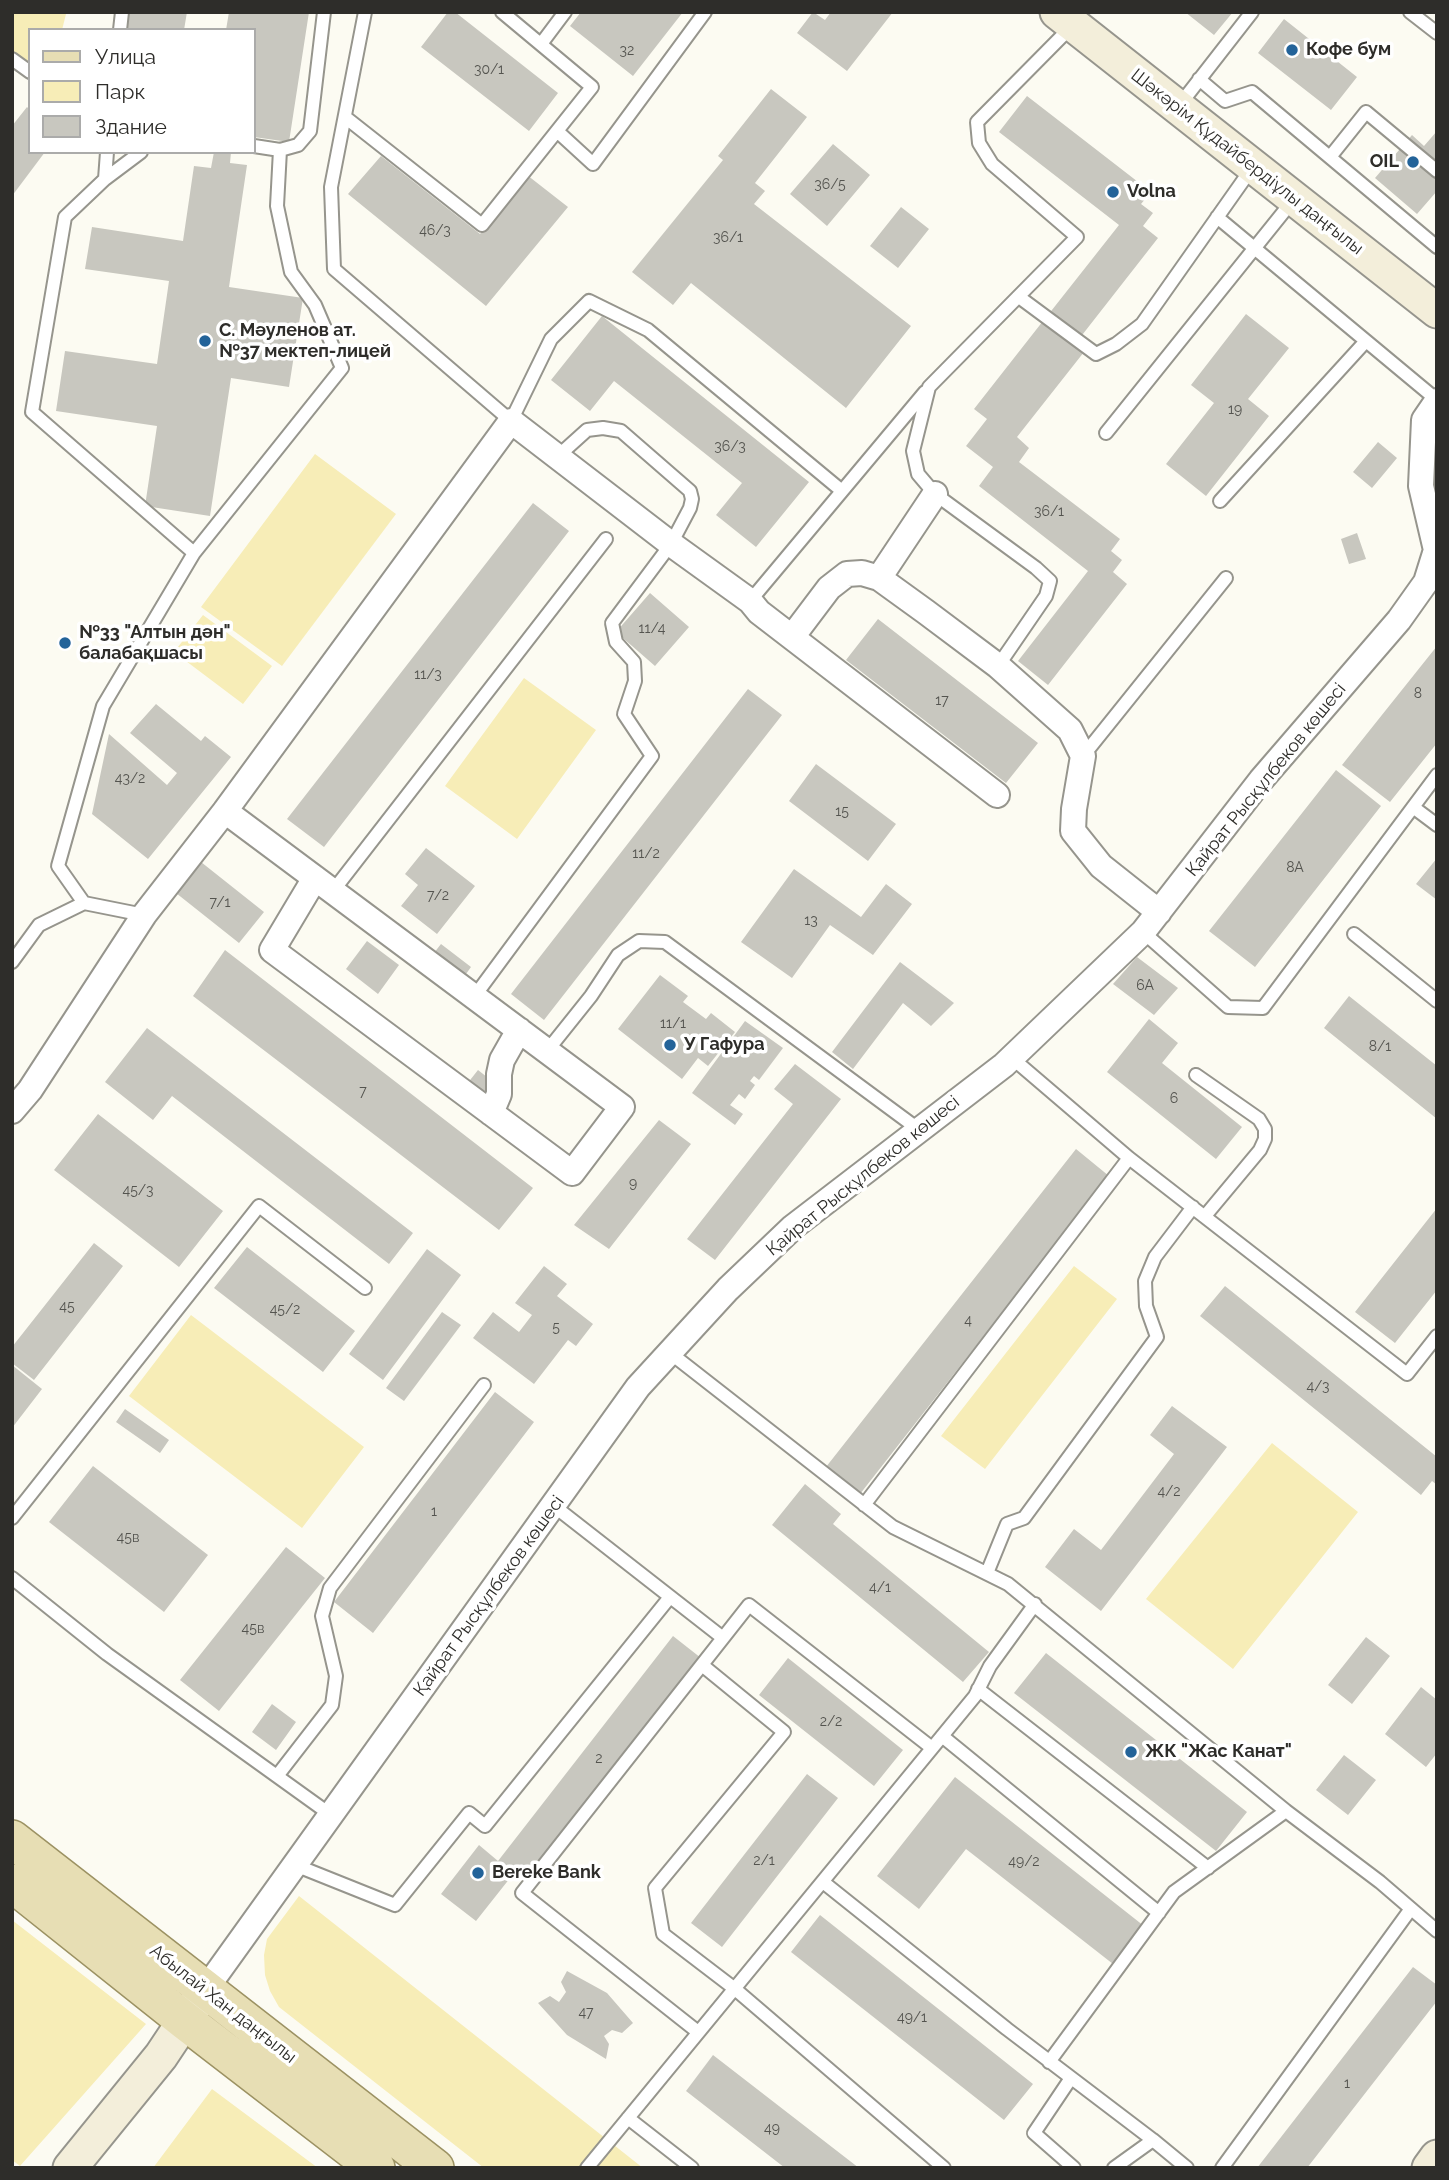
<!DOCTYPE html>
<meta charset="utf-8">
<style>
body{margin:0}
#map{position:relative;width:1449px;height:2180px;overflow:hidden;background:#fcfbf2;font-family:Raleway,sans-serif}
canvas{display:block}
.frame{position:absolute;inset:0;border:14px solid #2e2d2a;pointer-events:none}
.legend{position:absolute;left:28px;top:28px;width:228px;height:126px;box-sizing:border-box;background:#fff;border:2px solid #ababaa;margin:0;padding:9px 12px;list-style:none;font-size:21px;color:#2e2d2a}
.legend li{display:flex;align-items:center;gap:14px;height:35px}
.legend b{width:35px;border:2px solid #ababaa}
</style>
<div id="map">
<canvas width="1449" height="2180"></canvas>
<div class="frame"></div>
<ul class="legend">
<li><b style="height:9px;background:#e7deb4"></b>Улица</li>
<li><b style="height:19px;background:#f7edb7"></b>Парк</li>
<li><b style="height:19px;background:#c8c7bf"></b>Здание</li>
</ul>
</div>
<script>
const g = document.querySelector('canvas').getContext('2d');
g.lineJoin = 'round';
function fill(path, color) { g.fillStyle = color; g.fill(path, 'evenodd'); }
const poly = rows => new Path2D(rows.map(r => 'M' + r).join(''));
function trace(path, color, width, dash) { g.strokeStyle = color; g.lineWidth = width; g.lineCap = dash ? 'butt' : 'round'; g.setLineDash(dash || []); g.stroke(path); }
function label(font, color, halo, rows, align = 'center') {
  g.font = font + ' Raleway,sans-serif'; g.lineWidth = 7; g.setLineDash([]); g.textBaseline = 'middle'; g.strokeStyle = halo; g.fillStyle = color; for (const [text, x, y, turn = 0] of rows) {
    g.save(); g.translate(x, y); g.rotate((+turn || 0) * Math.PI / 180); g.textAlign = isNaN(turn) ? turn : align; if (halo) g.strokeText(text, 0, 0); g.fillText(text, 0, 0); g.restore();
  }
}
const green = poly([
 [12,12,63,12,66,14,62,30,30,30,30,66,12,53],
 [315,454,396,514,282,666,201,607],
 [203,615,272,666,243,704,174,652],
 [524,678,596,730,517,839,445,786],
 [1074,1266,1117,1299,985,1469,941,1436],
 [191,1315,364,1447,302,1528,129,1396],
 [1272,1443,1358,1512,1233,1669,1146,1599],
 [299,1896,643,2168,484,2168,279,2007,270,1991,265,1975,264,1955,267,1939],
 [12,1920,146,2024,20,2166,12,2160],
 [212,2089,318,2168,153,2168]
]);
const building = poly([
 [129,12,187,12,184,30,127,30],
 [229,12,309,12,289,142,254,137,254,30,226,30],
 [448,12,455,12,558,93,529,131,421,47],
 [581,12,683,12,633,76,570,26],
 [813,12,825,20,831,12,893,12,847,71,797,33],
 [1185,12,1233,12,1214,35],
 [1284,19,1357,77,1331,110,1258,53],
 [771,89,807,117,755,183,765,191,754,204,911,326,846,408,691,283,673,305,632,272,723,160,718,156],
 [1027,96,1151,192,1141,204,1153,213,1143,226,1158,238,1079,339,1048,315,1119,225,999,132],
 [27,107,30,110,30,152,45,152,12,196,12,126],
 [1437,131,1437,191,1417,214,1375,178,1412,135,1424,146],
 [833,144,870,175,827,226,790,194],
 [214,152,231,152,230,163,247,165,229,287,303,298,289,387,231,378,210,516,145,506,157,426,56,411,65,351,157,364,169,281,85,269,92,227,183,241,194,166,211,168],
 [381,156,480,234,527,175,568,207,486,306,348,194],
 [901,207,929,229,898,268,870,246],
 [1246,314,1289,348,1248,399,1269,416,1206,496,1166,464,1214,403,1191,385],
 [602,316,809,482,756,547,716,515,742,483,614,381,590,411,551,380],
 [1043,321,1084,352,1017,437,1029,448,1019,462,1120,539,1111,551,1122,560,1113,572,1127,584,1048,685,1018,661,1088,571,979,486,993,467,966,446,987,419,974,409],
 [1378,442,1397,458,1372,488,1353,472],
 [533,503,569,531,324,847,287,819],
 [1357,533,1366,559,1349,564,1341,539],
 [650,593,689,627,655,666,616,632],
 [878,619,1038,743,1006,783,846,660],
 [1437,646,1437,743,1390,802,1342,765],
 [748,689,782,715,544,1020,511,994],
 [156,704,201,741,205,736,231,757,148,859,92,814,109,734,167,785,177,773,130,733],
 [816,764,896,824,868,861,789,801],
 [1336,770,1381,806,1255,967,1209,931],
 [426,848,475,886,437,934,401,906,418,885,405,874],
 [1437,858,1437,900,1416,884],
 [201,862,264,912,239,943,176,893],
 [794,869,861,917,886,884,912,904,873,955,830,925,792,978,741,942],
 [367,941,399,965,378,994,346,969],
 [441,944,471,967,461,981,430,958],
 [225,950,533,1188,499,1230,193,996],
 [1137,957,1178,988,1154,1015,1113,984],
 [900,962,954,1003,931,1026,903,1003,853,1069,832,1052],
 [660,975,688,996,683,1002,706,1019,711,1013,735,1032,708,1066,698,1058,682,1079,618,1029],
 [1349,996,1437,1066,1437,1119,1324,1028],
 [1149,1019,1178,1043,1162,1063,1242,1127,1216,1159,1107,1072],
 [745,1021,783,1048,759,1080,754,1076,750,1081,755,1085,745,1099,739,1094,730,1105,743,1114,735,1125,692,1093],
 [147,1028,413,1233,389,1264,172,1096,153,1120,105,1082],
 [795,1064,841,1099,715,1260,687,1239,793,1104,774,1089],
 [478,1070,497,1085,482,1104,463,1089],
 [98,1114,223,1211,179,1267,54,1170],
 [659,1120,691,1144,609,1249,574,1225],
 [1076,1149,1109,1176,860,1494,826,1467],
 [1437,1208,1437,1290,1395,1343,1355,1312],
 [94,1243,123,1266,34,1380,12,1363,12,1347],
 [247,1247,355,1331,323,1372,214,1288],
 [427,1249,461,1275,383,1380,349,1354],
 [544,1266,567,1284,557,1296,593,1324,576,1346,568,1340,534,1384,473,1338,493,1312,519,1332,532,1315,515,1303],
 [1225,1286,1437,1457,1437,1485,1432,1481,1421,1495,1200,1316],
 [442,1312,461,1325,404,1401,386,1388],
 [12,1365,42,1389,12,1428],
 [495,1392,534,1422,373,1633,334,1602],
 [1172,1406,1227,1447,1101,1611,1045,1567,1074,1529,1101,1550,1174,1454,1150,1435],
 [125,1409,169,1440,160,1453,116,1422],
 [93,1466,208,1555,164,1612,49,1522],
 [805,1484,841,1514,833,1524,989,1652,963,1682,772,1525],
 [286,1547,325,1578,219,1711,180,1680],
 [673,1636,701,1658,526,1882,514,1873,476,1921,441,1894,479,1845,498,1861],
 [1366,1637,1390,1656,1352,1704,1328,1685],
 [1046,1653,1247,1812,1216,1851,1014,1693],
 [788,1658,903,1750,874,1786,759,1695],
 [1421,1687,1437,1700,1437,1753,1426,1767,1385,1734],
 [272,1704,296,1722,276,1750,252,1732],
 [1344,1755,1376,1780,1348,1815,1316,1790],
 [807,1774,838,1798,722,1947,691,1923],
 [955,1777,1144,1926,1113,1964,966,1849,919,1909,877,1876],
 [820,1915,1033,2084,1004,2120,791,1952],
 [1413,1967,1437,1985,1437,2001,1307,2168,1257,2168],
 [567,1971,607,1993,633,2023,622,2033,612,2030,604,2036,609,2044,606,2059,567,2035,538,2003,550,1996,559,2002,566,1992,561,1982],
 [713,2055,859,2168,785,2168,686,2091]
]);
const lane = poly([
 [365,12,331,187,334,269,511,421,551,339,589,301,648,330,842,491],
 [1410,12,1437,33],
 [120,30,122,12],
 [541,44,565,12],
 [12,59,30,72],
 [1199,79,1225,101,1252,92,1437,247],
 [1178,107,1252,12],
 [345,117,482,225,592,87,502,12],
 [557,131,593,164,705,12],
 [254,146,280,150,298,145,310,131,324,12],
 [107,152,105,179,65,217,32,412,194,553],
 [1330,157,1366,112,1437,171],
 [105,179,141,152],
 [1217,217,1437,400],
 [1019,297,1096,354,1116,344,1142,324,1252,168],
 [1106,433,1294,199],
 [1220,501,1366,341],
 [750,601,925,392],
 [998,666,1046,596,1050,581,1036,568,935,494,918,474,913,451,929,387,1077,237,992,164,979,143,977,122,1073,25],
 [1083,756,1226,578],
 [1413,807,1437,825],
 [333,891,606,539],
 [84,903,58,866,103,706,194,553,342,368,315,305,291,272,277,206,280,150],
 [1143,932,1228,1007,1263,1008,1437,775],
 [1354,934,1437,1001],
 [12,962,39,925,84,903,144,915],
 [474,997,652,756,624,714,635,681,634,662,616,642,612,623,671,544,690,508,692,499,690,491,621,431,603,428,587,430,557,457],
 [547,1051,591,996,618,955,639,941,665,942,918,1129],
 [1012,1058,1129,1158,1407,1374,1437,1336],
 [1196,1075,1259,1119,1265,1129,1265,1139,1260,1150,1205,1216],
 [669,1352,893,1527,1008,1584,1286,1811,1380,1882,1437,1931],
 [864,1505,1129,1158],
 [554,1506,723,1638,749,1605,932,1748],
 [12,1518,259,1206,365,1288],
 [987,1573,1007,1524,1024,1518,1157,1337,1146,1306,1145,1281,1155,1257,1193,1207],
 [12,1578,107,1654,331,1815],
 [702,1665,784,1732,655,1888,663,1934,735,1989,944,2168],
 [978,1689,1208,1868],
 [942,1736,1159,1913],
 [277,1776,332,1705,336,1676,322,1616,330,1588,484,1385],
 [295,1865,395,1905,469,1813,485,1826,670,1597],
 [823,1882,1007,2029,1153,2140,1187,2168],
 [698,2032,522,1893,723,1638],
 [1049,2062,1174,1892,1286,1811],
 [1071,2078,1034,2133,1074,2168],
 [628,2118,692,2168],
 [587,2168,975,1696,990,1666,1035,1604],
 [1114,2168,1153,2140],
 [1222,2168,1410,1910]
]);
const street = poly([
 [879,578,935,494],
 [792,637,829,588,847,574,862,573,879,578,926,612,998,666,1070,730,1083,756,1074,809,1073,831,1101,866,1159,912],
 [225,811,622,1107,572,1173,272,950,315,878],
 [12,1111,30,1090,144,915,225,811,511,421,671,544,750,601,759,612,997,795],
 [491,1113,499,1094,499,1074,502,1060,519,1030],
 [205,1990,638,1387,728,1289,793,1227,1004,1065,1143,932,1261,780,1399,620,1426,582,1436,550,1421,486,1424,420,1437,401]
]);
const secondary = poly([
 [1057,12,1437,311],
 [70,2168,161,2056,205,1990],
 [1429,2168,1437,2157]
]);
const primary = poly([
 [12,1839,435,2168],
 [12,1883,184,2020,376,2168]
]);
const markers = [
 [1292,50,7,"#236399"],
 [1413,162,7,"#236399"],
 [1113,192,7,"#236399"],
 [205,341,7,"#236399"],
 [65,643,7,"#236399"],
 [670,1045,7,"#236399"],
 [1131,1752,7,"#236399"],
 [478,1873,7,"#236399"]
];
const numberNames = [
 ["32",627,51],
 ["30/1",489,70],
 ["36/5",830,185],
 ["46/3",435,231],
 ["36/1",728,238],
 ["19",1235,410],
 ["36/3",730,447],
 ["36/1",1049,512],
 ["11/4",652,629],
 ["11/3",428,675],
 ["8",1418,694],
 ["17",942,701],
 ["43/2",130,779],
 ["15",842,812],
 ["11/2",646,854],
 ["8А",1295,868],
 ["7/2",438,896],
 ["7/1",220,903],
 ["13",811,921],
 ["6А",1145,986],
 ["11/1",673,1024],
 ["8/1",1380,1047],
 ["7",363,1092],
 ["6",1174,1099],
 ["9",633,1184],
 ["45/3",138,1191],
 ["45",67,1307],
 ["45/2",285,1310],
 ["4",968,1321],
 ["5",556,1328],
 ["4/3",1318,1387],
 ["4/2",1169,1492],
 ["1",434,1512],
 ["45в",128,1538],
 ["4/1",880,1588],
 ["45в",253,1629],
 ["2/2",831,1722],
 ["2",599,1759],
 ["2/1",764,1861],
 ["49/2",1024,1862],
 ["47",586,2013],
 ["49/1",912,2018],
 ["1",1347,2084],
 ["49",772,2129]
];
const poiNames = [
 ["Кофе бум",1306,50],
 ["OIL",1399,162,"right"],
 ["Volna",1127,192],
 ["С. Мәуленов ат.",219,331],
 ["№37 мектеп-лицей",219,352],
 ["№33 \"Алтын дән\"",79,633],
 ["балабақшасы",79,654],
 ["У Гафура",684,1045],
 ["ЖК \"Жас Канат\"",1145,1752],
 ["Bereke Bank",492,1873]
];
const streetNames = [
 ["Шәкәрім Құдайбердіұлы даңғылы",1247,162,38],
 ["Қайрат Рысқұлбеков көшесі",1266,780,-51],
 ["Қайрат Рысқұлбеков көшесі",863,1176,-39],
 ["Қайрат Рысқұлбеков көшесі",489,1596,-54],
 ["Абылай Хан даңғылы",223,2004,38]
];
fill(green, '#f7edb7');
fill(building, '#c8c7bf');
trace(lane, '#96958d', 16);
trace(street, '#96958d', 28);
trace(secondary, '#96958d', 37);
trace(primary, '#9c9263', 40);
trace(lane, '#fff', 12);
trace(street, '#fff', 24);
trace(secondary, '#f3eeda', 33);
trace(primary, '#e7deb4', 37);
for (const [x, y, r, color] of markers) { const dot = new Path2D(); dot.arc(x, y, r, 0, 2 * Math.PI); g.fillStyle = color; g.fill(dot); trace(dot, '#fff', 2.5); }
label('14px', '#54544f', null, numberNames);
label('bold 18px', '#2e2d2a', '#fff', poiNames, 'left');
label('18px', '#2e2d2a', '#fff', streetNames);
</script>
